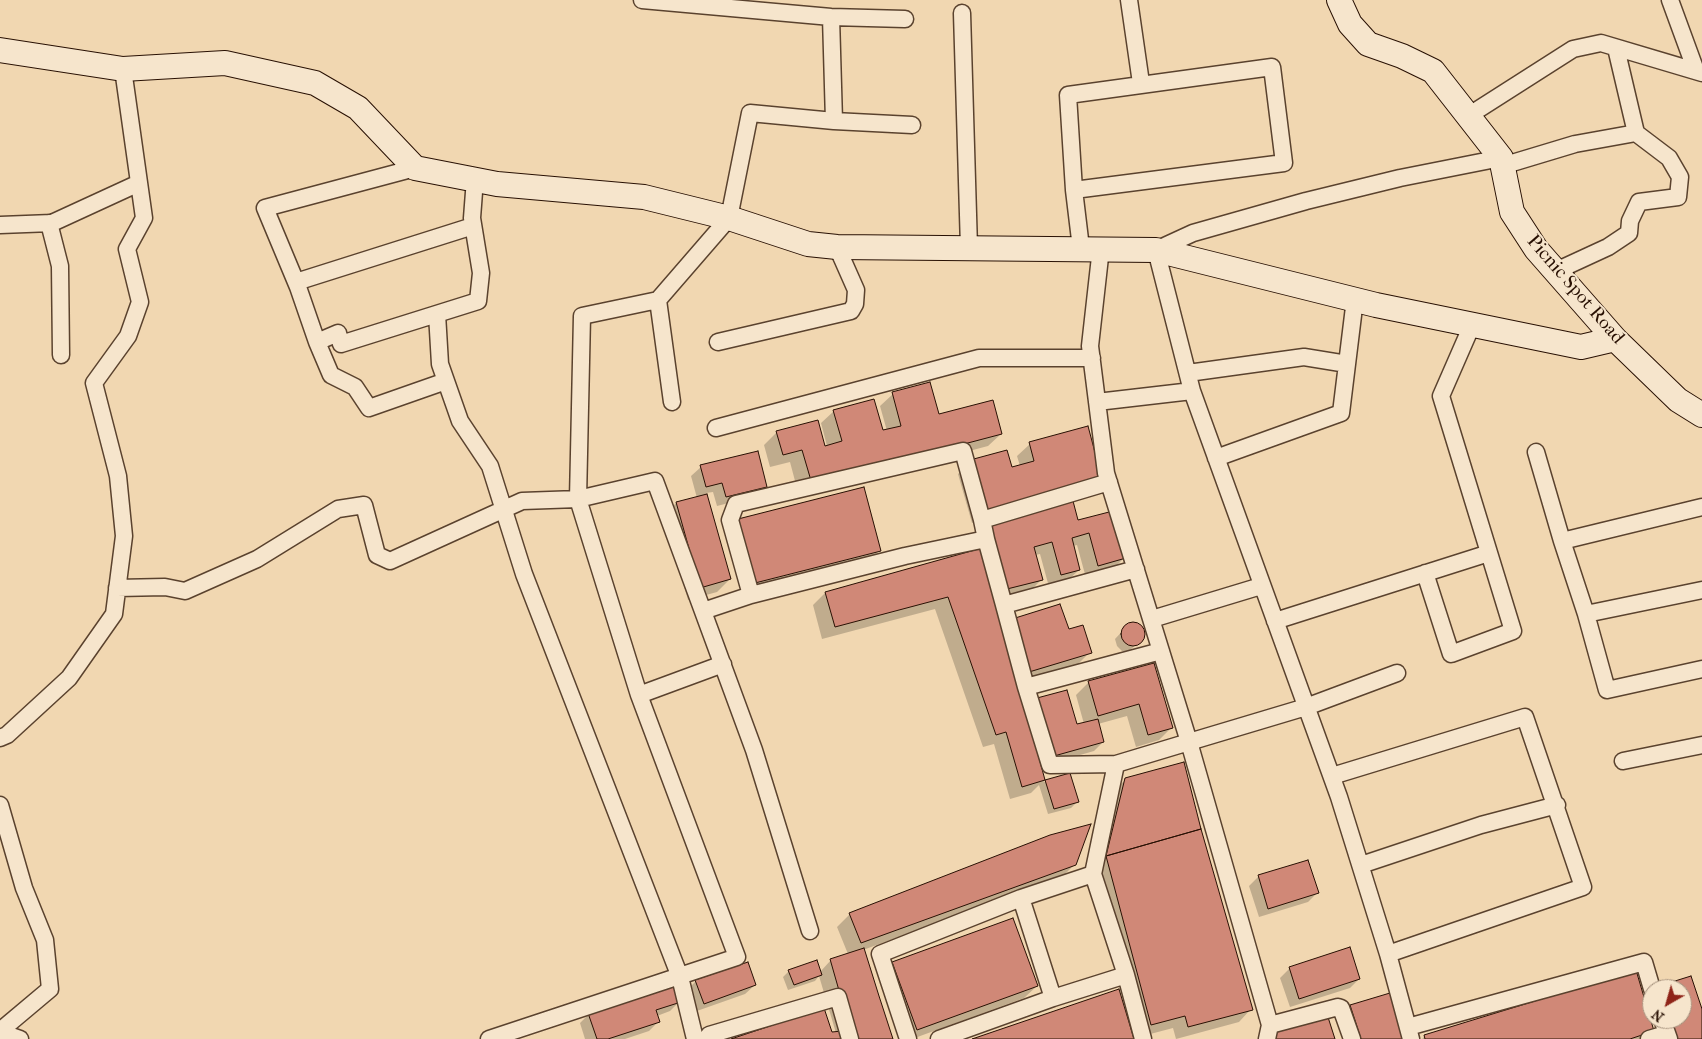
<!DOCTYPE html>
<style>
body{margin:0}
#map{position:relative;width:1702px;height:1039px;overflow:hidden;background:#f1d7b1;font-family:"IM FELL French Canon",serif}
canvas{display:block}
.north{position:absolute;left:1642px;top:979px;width:50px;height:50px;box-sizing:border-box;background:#f6e5cc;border:1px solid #a4907c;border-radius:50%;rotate:218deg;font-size:14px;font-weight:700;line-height:20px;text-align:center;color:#281003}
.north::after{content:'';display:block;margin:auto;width:18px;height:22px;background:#8f2418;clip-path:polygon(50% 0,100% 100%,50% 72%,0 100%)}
</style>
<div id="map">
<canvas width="1702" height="1039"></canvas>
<div class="north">N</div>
</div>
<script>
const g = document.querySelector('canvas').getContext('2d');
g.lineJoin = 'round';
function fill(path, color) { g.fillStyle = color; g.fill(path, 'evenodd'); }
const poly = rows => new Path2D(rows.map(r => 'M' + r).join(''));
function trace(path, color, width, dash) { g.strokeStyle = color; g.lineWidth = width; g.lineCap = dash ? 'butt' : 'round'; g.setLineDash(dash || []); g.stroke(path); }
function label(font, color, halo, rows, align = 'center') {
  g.font = font + ' "IM FELL French Canon",serif'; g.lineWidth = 4; g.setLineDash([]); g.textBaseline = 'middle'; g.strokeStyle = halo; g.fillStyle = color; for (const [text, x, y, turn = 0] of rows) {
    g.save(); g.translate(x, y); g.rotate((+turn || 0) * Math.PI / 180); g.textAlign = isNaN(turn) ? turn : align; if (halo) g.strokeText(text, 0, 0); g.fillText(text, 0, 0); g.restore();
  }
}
const shadow = poly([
 [893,394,938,416,1001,434,988,446,799,496,790,462,770,467,764,445,777,432,827,446,821,423,834,411,882,432,887,431,880,406],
 [1030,444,1088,491,972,523,958,474,971,462,1011,468,1020,466,1017,456],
 [701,467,765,487,756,496,717,506,713,492,706,493,730,579,717,592,688,600,664,516,676,503,697,498,691,476],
 [1077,521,1124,558,1111,571,1086,578,1077,545,1073,546,1079,570,1066,582,1049,587,1040,554,1035,555,1042,579,1029,592,995,601,1003,630,1068,630,1090,652,1077,665,1018,683,1044,782,1070,775,1077,802,1071,808,1048,814,1039,785,1031,793,1010,799,994,744,983,747,935,609,822,639,813,605,825,593],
 [726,533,879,551,867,563,742,595],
 [1129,624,1136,624,1142,628,1143,638,1129,651,1122,651,1117,646,1115,639],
 [1153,664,1171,728,1159,740,1136,747,1127,716,1098,724,1103,742,1094,751,1045,765,1077,726,1084,724,1076,695,1089,682],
 [1125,780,1200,829,1251,1009,1239,1022,1176,1039,1173,1028,1139,1037,1094,869,1112,793],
 [1075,864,1062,877,863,950,892,1039,735,1039,836,1033,819,976,815,981,788,990,783,977,789,971,820,972,831,960,848,954,837,927,850,914],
 [1259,876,1317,893,1308,902,1259,917,1249,886],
 [893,963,1037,986,1024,998,912,1039,880,976],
 [1290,968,1359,979,1350,988,1290,1007,1280,978],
 [1635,972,1645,1039,1422,1039,1425,1036],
 [696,981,755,985,745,994,694,1012,686,991],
 [1652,995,1652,1017,1647,1000],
 [679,1002,670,1011,657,1016,659,1021,649,1031,625,1039,585,1039,580,1023,589,1014],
 [1351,1006,1403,1039,1344,1039,1338,1019]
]);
const building = poly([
 [930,382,939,414,993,400,1002,434,812,484,802,450,783,455,776,431,818,420,825,446,842,441,833,410,874,399,883,430,901,426,892,392,930,382],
 [1088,426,1102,479,984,511,970,460,1007,450,1012,467,1034,461,1029,442,1088,426],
 [758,451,767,487,726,497,722,483,706,487,700,465,758,451],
 [864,487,881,551,755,583,738,519,864,487],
 [707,494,731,579,700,588,676,502,707,494],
 [1073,501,1078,520,1113,511,1126,558,1098,566,1089,533,1072,538,1080,570,1061,575,1052,542,1034,547,1043,580,1007,589,989,524,1073,501],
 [982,548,1045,780,1022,787,1006,732,996,735,948,597,835,627,825,592,982,548],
 [1060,604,1069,629,1083,625,1092,653,1029,672,1012,619,1060,604],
 '1121 634a12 12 0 1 1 24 0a12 12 0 1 1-24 0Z',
 [1154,663,1173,728,1148,735,1139,704,1098,716,1088,681,1154,663],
 [1067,690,1077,724,1098,719,1104,742,1054,756,1037,698,1067,690],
 [1184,762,1201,829,1106,856,1125,778,1184,762],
 [1070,773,1079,802,1054,809,1045,780,1070,773],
 [1091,824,1076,865,861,943,849,913,1050,835,1091,824],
 [1201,829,1253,1010,1188,1027,1185,1016,1151,1025,1106,856,1201,829],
 [1308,860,1319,893,1268,909,1258,875,1308,860],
 [1013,918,1038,986,917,1030,892,962,1013,918],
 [1350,947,1360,979,1299,999,1289,967,1350,947],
 [864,948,879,996,893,1039,854,1039,844,1008,830,959,864,948],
 [817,960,822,975,794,985,788,970,817,960],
 [748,962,756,985,704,1004,695,980,748,962],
 [1636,970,1654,1031,1630,1039,1425,1039,1424,1035,1636,970],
 [1691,976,1702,1009,1702,1039,1676,1039,1669,1019,1682,1019,1682,989,1660,989,1659,986,1691,976],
 [675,984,681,1002,656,1010,660,1022,608,1039,597,1039,588,1013,675,984],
 [1119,989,1134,1039,972,1039,1119,989],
 [1390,993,1404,1039,1361,1039,1350,1005,1390,993],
 [824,1008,832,1032,842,1031,844,1039,731,1039,824,1008],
 [1327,1014,1335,1039,1274,1039,1277,1028,1327,1014]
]);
const street = poly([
 [642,0,831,17,905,19],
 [1129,0,1141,83],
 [1670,0,1696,71],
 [962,13,969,248],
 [831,17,834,121],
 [1616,48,1636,133],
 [1468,116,1573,49,1601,43,1702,73],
 [1502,166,1575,144,1636,133,1669,158,1680,177,1678,197,1639,202,1630,221,1629,233,1608,247,1556,271],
 [415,168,265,208,298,287,317,342,338,333,341,344,478,301,481,273,472,218,475,179],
 [1074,190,1068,95,1272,67,1284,163,1074,190,1081,248],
 [49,223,60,266,61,355],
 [0,225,52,223,139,183],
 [296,282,473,226],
 [658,300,672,402],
 [437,314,440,364,460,421,490,466,524,574,680,977,695,1039],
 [317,342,331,375,355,387,369,408,446,381],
 [718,342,851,311,855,304,856,290,837,247],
 [1188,373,1304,357,1347,364],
 [1192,391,1156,250,1193,233,1306,201,1400,178,1501,158],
 [1097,402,1192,391,1339,797,1388,954,1411,1039],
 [716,428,979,358,1092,358],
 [1536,452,1562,541],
 [1216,458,1341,413,1355,299],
 [1702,507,1562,541,1586,614,1607,690,1702,669],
 [986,539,1004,605],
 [1425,573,1451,654,1513,631,1441,396,1472,325],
 [117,588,165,587,185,591,257,559,338,509,364,505,377,555,390,561,522,501,578,499,655,481,754,750,810,931],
 [751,595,905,556,986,539,982,520],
 [703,611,751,595,730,520,736,504,963,451,982,520,1109,482],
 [1586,614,1702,590],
 [1152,619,1261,586],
 [1275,621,1489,553],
 [1026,687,1004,605,1136,569],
 [639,695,723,664],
 [0,738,7,735,69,678,114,614,124,536,118,476,94,383,128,336,140,302,127,249,144,218,123,69],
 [1623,761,1702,745],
 [1116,764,1050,765,1026,687,1161,651],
 [1332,776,1525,717,1583,887,1388,954],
 [0,805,24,888,45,940,50,989,0,1031],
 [1361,865,1481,825,1557,805],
 [1021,898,1053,998,1126,975,1093,874],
 [1126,975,1143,1039],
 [1662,1019,1669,1039],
 [1270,1025,1338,1007,1341,1008,1352,1039],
 [1408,1027,1644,962,1652,989],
 [0,1032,20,1039],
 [709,1035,838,997,850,1039],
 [489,1039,737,957,639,695,578,499,582,316,658,300,729,218,750,113,834,121,912,125],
 [908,1039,880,954,1021,898,1093,874,1116,764,1189,742,1106,473,1090,346,1101,248],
 [939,1039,1053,998],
 [1267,1039,1270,1025,1189,742,1306,707,1397,673],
 [1649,1039,1666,1034]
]);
const secondary = poly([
 [1339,0,1350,24,1368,44,1402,56,1433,71,1501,158,1512,212,1536,249,1615,339,1678,400,1702,415],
 [0,50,123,69,225,63,315,83,358,108,415,168,497,184,644,197,729,218,808,244,837,247,1156,250,1376,305,1581,347,1615,339]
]);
const streetNames = [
 ["Picnic Spot Road",1575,290,49]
];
fill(shadow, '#0003');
fill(building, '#d08877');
trace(building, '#281003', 1);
trace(street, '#5a422e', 19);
trace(secondary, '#281003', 26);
trace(street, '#f6e5cc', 16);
trace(secondary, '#f6e5cc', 24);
label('19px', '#281003', '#f6e5cc', streetNames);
</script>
